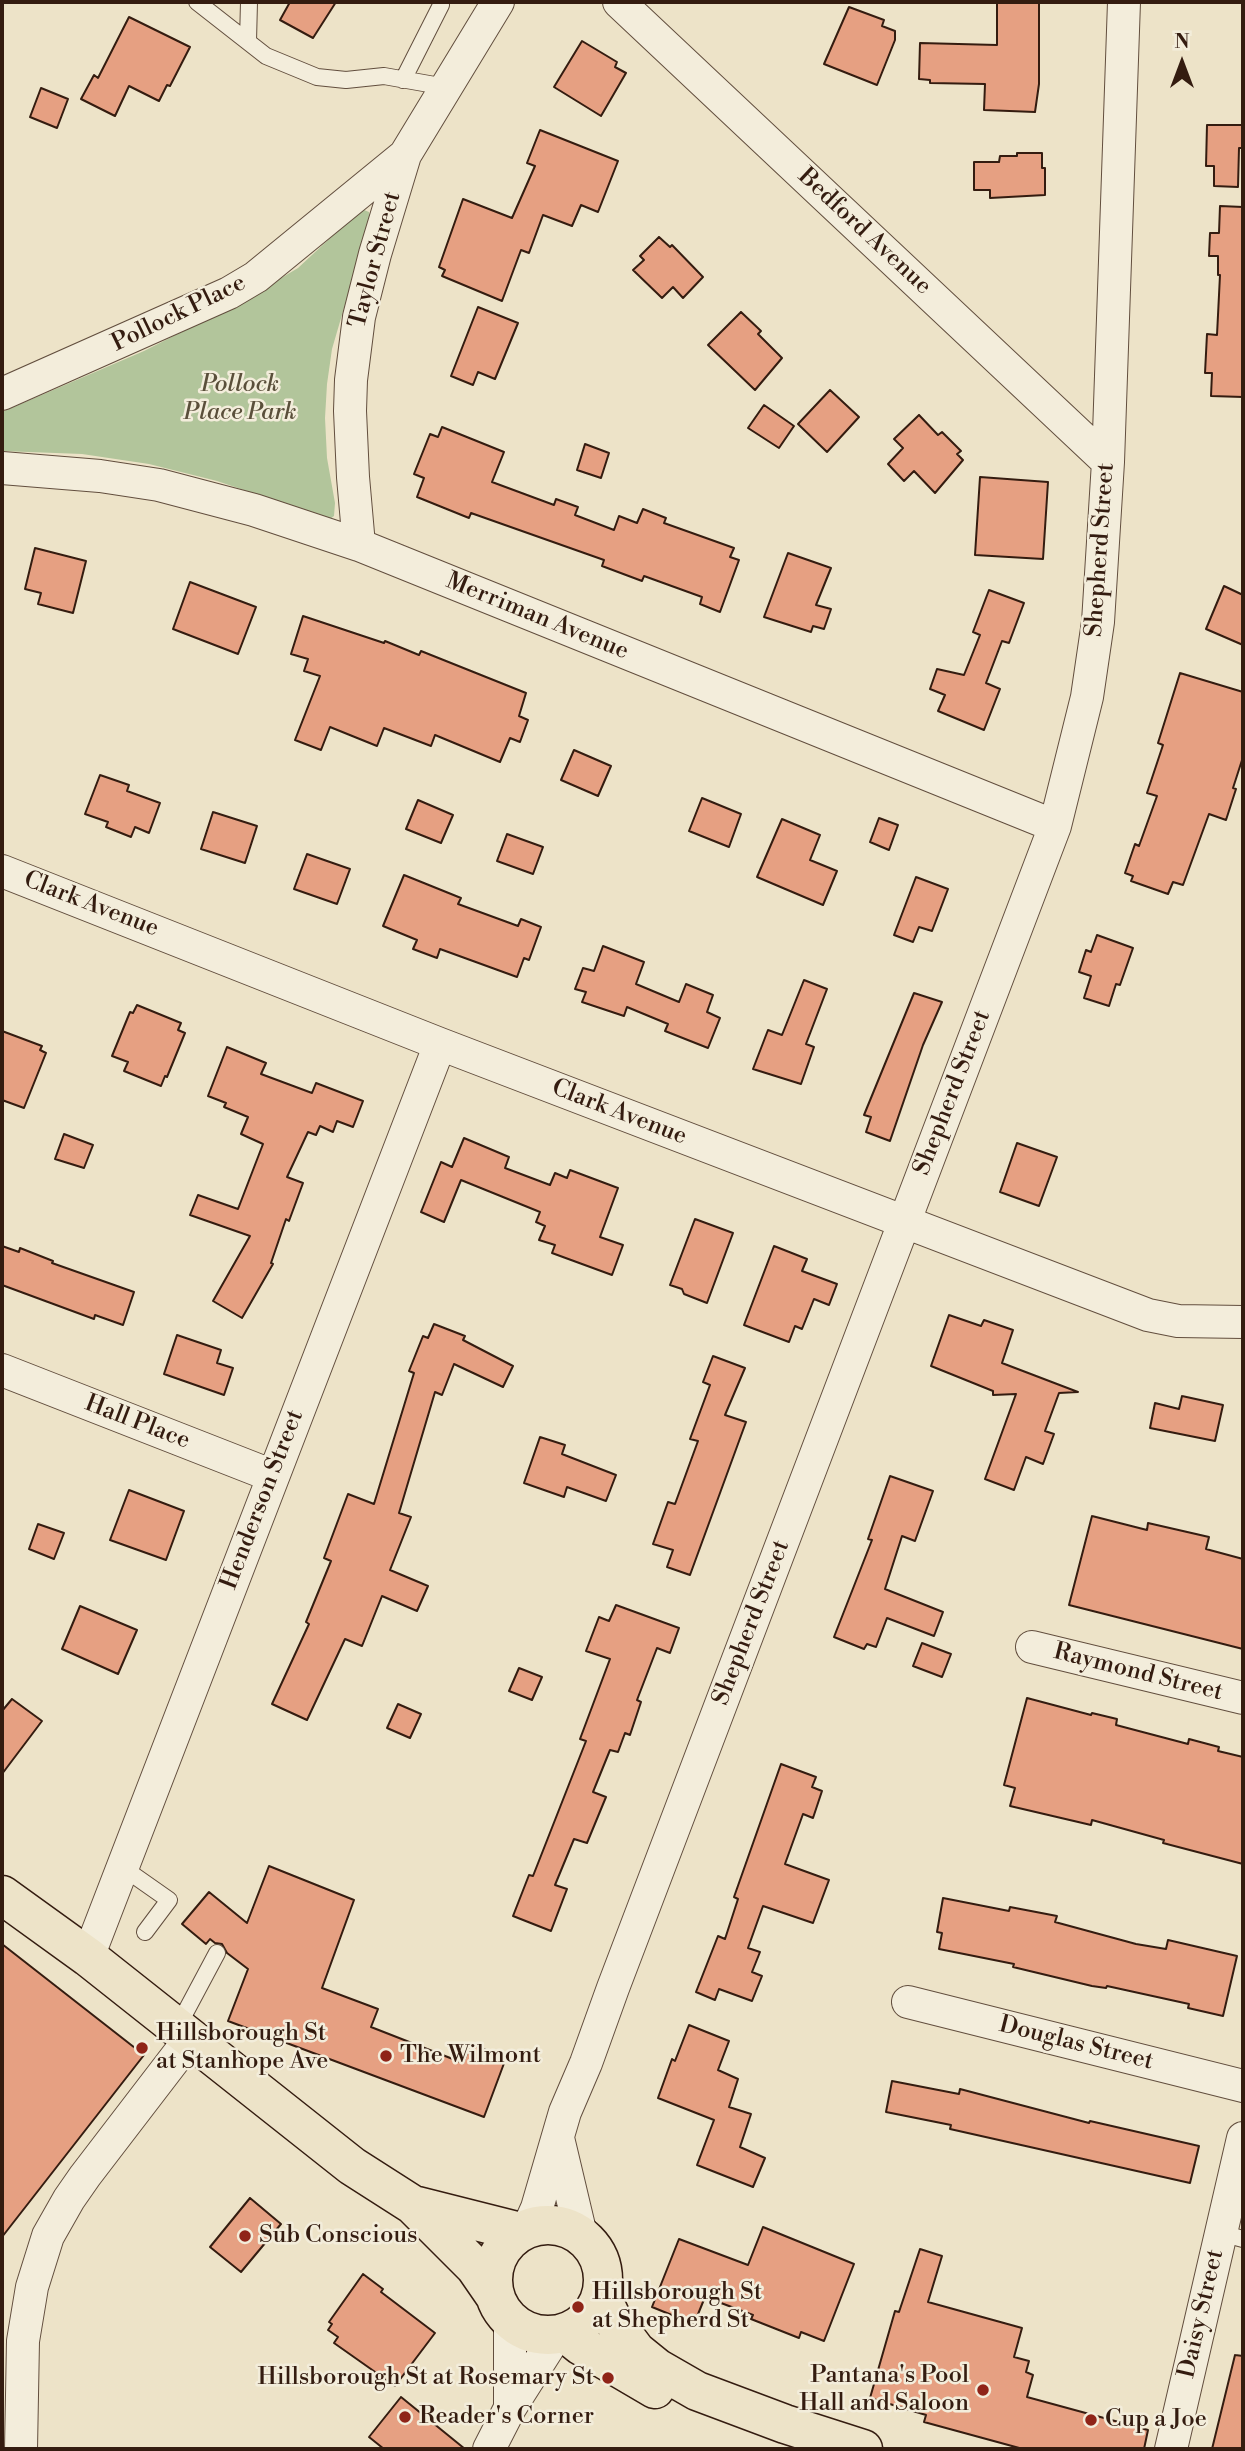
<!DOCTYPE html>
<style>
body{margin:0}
#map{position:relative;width:1245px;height:2451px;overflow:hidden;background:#ede3c8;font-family:"Libre Bodoni",serif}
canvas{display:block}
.frame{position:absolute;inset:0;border:4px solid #341c10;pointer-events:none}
.north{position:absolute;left:1147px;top:28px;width:70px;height:70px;-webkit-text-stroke:5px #f3eddb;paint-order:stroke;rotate:0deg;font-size:19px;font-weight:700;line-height:28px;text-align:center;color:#341c10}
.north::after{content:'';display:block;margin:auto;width:24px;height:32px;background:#341c10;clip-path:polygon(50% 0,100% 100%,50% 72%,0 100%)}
</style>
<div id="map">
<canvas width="1245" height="2451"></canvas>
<div class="frame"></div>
<div class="north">N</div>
</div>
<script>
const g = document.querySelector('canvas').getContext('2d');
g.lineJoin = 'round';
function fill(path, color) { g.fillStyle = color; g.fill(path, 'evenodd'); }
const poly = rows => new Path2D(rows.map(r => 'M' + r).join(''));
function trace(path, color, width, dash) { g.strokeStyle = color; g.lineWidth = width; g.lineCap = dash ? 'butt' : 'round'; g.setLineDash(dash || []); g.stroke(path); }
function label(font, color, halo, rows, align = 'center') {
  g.font = font + ' "Libre Bodoni",serif'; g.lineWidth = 5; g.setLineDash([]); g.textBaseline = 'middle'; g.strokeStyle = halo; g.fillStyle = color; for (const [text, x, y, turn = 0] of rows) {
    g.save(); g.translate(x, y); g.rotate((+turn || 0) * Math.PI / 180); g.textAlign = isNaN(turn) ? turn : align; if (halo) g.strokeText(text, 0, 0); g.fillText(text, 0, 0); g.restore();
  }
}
const green = poly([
 [364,210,369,212,370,219,332,349,327,384,325,418,327,458,335,503,334,516,330,519,217,481,149,464,82,454,2,451,2,412,144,351,241,302,298,268,356,214]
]);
const building = poly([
 [290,2,336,2,313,38,280,20,290,2],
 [997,2,1039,2,1039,84,1035,112,984,110,985,84,930,83,930,80,919,79,920,43,997,45,997,2],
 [849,7,884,20,882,26,895,31,895,40,877,85,824,64,849,7],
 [129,17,190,47,170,86,167,85,159,101,129,86,115,116,81,99,94,75,98,78,129,17],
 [582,41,617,62,615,67,626,73,601,116,554,87,582,41],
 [41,88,68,99,57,128,30,117,41,88],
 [1207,125,1243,125,1243,148,1239,148,1238,187,1214,186,1214,166,1206,166,1207,125],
 [540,130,618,161,598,212,581,205,572,226,543,215,529,253,521,250,502,301,442,276,445,270,439,267,463,199,512,218,535,166,527,163,540,130],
 [1017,153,1042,153,1042,168,1045,168,1045,195,990,198,990,190,974,190,974,162,999,162,1000,156,1017,156,1017,153],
 [1220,206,1243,207,1243,397,1211,396,1212,373,1205,373,1207,334,1217,335,1220,275,1218,275,1218,256,1209,256,1210,233,1219,233,1220,206],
 [659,237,670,247,672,245,703,277,683,298,673,287,662,298,633,270,644,260,640,256,659,237],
 [478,307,518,323,495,379,478,372,473,385,451,376,478,307],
 [741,312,761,331,758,334,782,358,755,390,708,345,741,312],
 [830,390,859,417,827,452,798,424,830,390],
 [764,405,794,426,779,448,748,428,764,405],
 [919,415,938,435,942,432,961,451,957,454,963,460,935,493,914,471,904,481,888,464,903,448,894,439,919,415],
 [442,427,504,452,492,482,554,505,556,499,578,507,575,515,614,530,619,516,637,523,643,509,666,518,664,523,734,548,730,557,739,560,720,612,700,604,702,597,644,576,642,581,602,566,604,560,471,513,469,518,417,497,424,478,414,474,430,434,438,437,442,427],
 [585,444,609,453,601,478,577,470,585,444],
 [980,477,1048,482,1043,559,975,555,980,477],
 [35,548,86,561,73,613,38,604,41,593,25,589,35,548],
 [788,553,831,568,816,605,831,609,824,629,813,626,811,632,764,617,788,553],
 [190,582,256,607,238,654,173,629,190,582],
 [1224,586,1243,595,1243,645,1206,629,1224,586],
 [989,590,1024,603,1009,643,1002,641,986,683,1000,689,984,730,938,711,945,695,930,689,937,669,964,675,980,635,973,632,989,590],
 [303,616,384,643,385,641,419,655,421,651,526,693,519,716,528,720,520,742,510,738,500,762,435,735,431,746,384,728,377,746,330,727,321,750,295,740,320,676,304,671,308,659,291,654,303,616],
 [1180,673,1243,692,1243,757,1233,788,1236,789,1226,820,1209,814,1183,885,1173,882,1168,894,1131,881,1133,876,1125,873,1135,844,1139,846,1157,796,1147,793,1163,745,1158,743,1180,673],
 [574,750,611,766,598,796,561,780,574,750],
 [100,775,129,785,127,791,160,803,149,833,135,827,131,837,106,827,108,822,85,814,100,775],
 [702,798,741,814,729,847,689,831,702,798],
 [418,800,453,815,441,843,406,829,418,800],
 [213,812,257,826,245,863,201,849,213,812],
 [879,818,898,825,889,850,870,842,879,818],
 [782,819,820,835,810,860,837,871,823,905,757,877,782,819],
 [507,834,543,847,533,874,497,861,507,834],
 [307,854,350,869,337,904,294,889,307,854],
 [404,875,461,898,458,904,518,926,521,919,541,927,529,960,524,958,517,977,440,949,437,958,413,949,417,940,383,926,404,875],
 [916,877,948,889,932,931,919,927,913,942,894,935,916,877],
 [1097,935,1133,948,1120,985,1116,984,1109,1006,1084,998,1091,976,1079,972,1086,950,1091,952,1097,935],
 [603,946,644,962,636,984,679,1002,686,984,713,995,707,1012,720,1018,708,1048,665,1031,668,1024,627,1007,624,1016,582,1002,586,992,575,989,583,968,594,971,603,946],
 [804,980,827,989,806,1044,814,1047,801,1084,753,1069,768,1030,782,1035,804,980],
 [914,993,942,1002,923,1045,890,1141,866,1132,871,1117,864,1115,914,993],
 [137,1005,181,1023,178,1030,185,1033,167,1077,165,1076,161,1086,124,1071,128,1062,112,1056,130,1012,133,1013,137,1005],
 [2,1031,42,1046,40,1050,46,1053,24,1108,2,1100,2,1031],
 [227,1047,266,1063,261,1074,312,1093,316,1083,363,1101,353,1127,337,1121,333,1132,320,1126,316,1135,308,1132,287,1177,303,1183,289,1221,286,1219,271,1263,273,1264,242,1318,213,1301,250,1236,190,1215,198,1195,238,1209,263,1144,241,1134,248,1117,224,1107,226,1103,208,1096,227,1047],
 [64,1134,93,1145,84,1168,55,1159,64,1134],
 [464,1138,509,1157,505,1168,550,1185,555,1173,567,1178,570,1170,618,1188,600,1237,623,1245,612,1275,552,1253,555,1245,539,1240,545,1226,536,1222,540,1212,461,1180,444,1222,421,1212,441,1162,452,1167,464,1138],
 [1017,1143,1057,1157,1039,1206,1000,1192,1017,1143],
 [695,1219,733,1233,707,1303,684,1294,682,1289,670,1285,695,1219],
 [2,1246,19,1252,20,1248,53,1261,52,1263,134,1292,123,1325,95,1315,94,1319,2,1285,2,1246],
 [774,1246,807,1259,802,1271,837,1284,829,1305,814,1299,802,1329,795,1326,789,1342,744,1325,774,1246],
 [949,1315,981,1326,984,1320,1013,1330,1002,1363,1078,1392,1059,1393,1045,1431,1054,1434,1043,1464,1026,1457,1014,1490,985,1479,1016,1394,993,1395,993,1391,931,1366,949,1315],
 [434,1324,465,1336,463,1340,513,1366,503,1387,454,1364,442,1395,435,1392,399,1513,411,1517,390,1570,428,1586,417,1611,382,1596,362,1646,345,1639,307,1720,272,1704,309,1624,306,1622,331,1561,324,1558,348,1494,374,1504,414,1373,409,1371,423,1336,428,1338,434,1324],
 [177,1335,221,1350,217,1363,233,1368,224,1395,164,1374,177,1335],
 [713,1356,745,1368,725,1415,746,1422,690,1575,667,1567,673,1550,653,1544,668,1502,675,1504,698,1441,690,1439,710,1385,703,1382,713,1356],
 [1182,1396,1223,1405,1215,1441,1150,1428,1155,1403,1179,1409,1182,1396],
 [540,1437,565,1445,562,1454,616,1475,606,1501,567,1487,564,1497,524,1483,540,1437],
 [890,1476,933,1491,915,1541,902,1536,885,1589,943,1612,934,1636,887,1618,876,1647,867,1644,864,1649,834,1637,872,1540,868,1539,890,1476],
 [129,1490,184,1511,166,1560,110,1540,129,1490],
 [1092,1516,1147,1530,1148,1523,1209,1537,1206,1549,1243,1559,1243,1649,1069,1605,1092,1516],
 [38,1524,64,1533,54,1559,29,1549,38,1524],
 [616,1605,679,1628,670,1653,657,1648,637,1700,641,1702,630,1735,625,1733,618,1752,610,1750,593,1792,606,1797,587,1843,574,1839,555,1885,567,1889,551,1931,513,1916,529,1875,533,1876,586,1741,580,1739,610,1659,586,1651,599,1617,609,1621,616,1605],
 [80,1606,137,1630,118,1674,62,1649,80,1606],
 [922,1643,951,1654,942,1677,913,1666,922,1643],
 [519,1668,542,1677,532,1700,509,1691,519,1668],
 [1027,1698,1091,1715,1092,1713,1117,1719,1116,1725,1188,1744,1189,1739,1219,1747,1218,1751,1243,1757,1243,1864,1163,1843,1164,1840,1092,1820,1091,1825,1010,1806,1015,1788,1004,1785,1027,1698],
 [12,1699,42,1721,2,1774,2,1711,12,1699],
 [398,1704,421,1714,410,1738,387,1728,398,1704],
 [781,1764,816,1777,812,1787,822,1791,813,1818,803,1814,785,1864,829,1880,813,1923,763,1906,748,1948,760,1952,752,1972,762,1976,752,2001,719,1989,715,2000,696,1992,718,1936,725,1939,738,1899,734,1897,781,1764],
 [269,1866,354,1900,322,1988,378,2009,371,2027,463,2063,471,2044,506,2058,484,2117,228,2021,248,1969,227,1953,222,1944,215,1943,210,1939,206,1944,182,1924,209,1892,247,1923,269,1866],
 [943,1898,1009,1911,1010,1907,1057,1916,1055,1922,1136,1944,1166,1949,1168,1940,1237,1956,1223,2016,1188,2008,1189,2004,1107,1986,1106,1988,1092,1986,1013,1967,1014,1964,939,1949,942,1933,937,1932,943,1898],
 [2,1944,144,2055,2,2237,2,1944],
 [689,2025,729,2041,718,2070,738,2079,729,2107,751,2114,740,2147,765,2158,753,2187,697,2165,714,2120,658,2098,672,2059,675,2061,689,2025],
 [892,2081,959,2094,960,2089,1089,2123,1090,2121,1199,2146,1190,2183,950,2129,951,2125,886,2112,892,2081],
 [250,2198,281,2224,241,2272,210,2247,250,2198],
 [763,2227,854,2264,824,2341,801,2332,799,2338,751,2319,753,2315,705,2297,694,2324,652,2307,679,2239,748,2265,763,2227],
 [920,2249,942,2256,928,2302,1022,2328,1014,2357,1029,2361,1026,2372,1033,2375,1027,2397,1148,2430,1144,2449,1023,2449,924,2422,926,2415,870,2398,895,2311,899,2312,920,2249],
 [363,2274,383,2289,381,2292,435,2333,395,2386,334,2343,338,2337,328,2330,332,2324,329,2322,363,2274],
 [1235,2355,1243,2356,1243,2449,1212,2449,1235,2355],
 [401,2397,465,2449,384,2449,369,2437,401,2397]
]);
const lane = poly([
 [197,2,266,56,317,77,346,80,384,76,446,87],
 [248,41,249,2],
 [403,80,441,5],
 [122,1867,169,1900,145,1932],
 [177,2028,217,1953],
 [1221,2233,1243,2239]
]);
const street = poly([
 [619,2,1108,462],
 [2,394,229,293,256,277,404,156],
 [2,468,100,476,159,485,254,510,359,545,1055,826],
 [359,545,353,477,350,411,351,380,359,317,375,254,405,155,498,2],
 [2,871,440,1044,1148,1315,1178,1321,1243,1322],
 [2,1370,273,1476],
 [1032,1647,1243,1698],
 [88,1957,440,1044],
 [908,2002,1243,2086],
 [558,2138,581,2235],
 [528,2228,537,2208,565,2112,586,2063,613,1988,1055,826,1087,697,1098,622,1108,462,1124,2],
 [510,2406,510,2320],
 [21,2449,23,2341,32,2287,48,2236,69,2199,85,2176,190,2039],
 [489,2449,510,2408,557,2334],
 [1171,2449,1243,2138]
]);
const primary = poly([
 [2,1895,88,1957,352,2166,413,2205,475,2267,495,2296],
 [417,2206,520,2232],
 '493 2280a55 55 0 1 1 110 0a55 55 0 1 1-110 0Z',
 [604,2284,605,2304,612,2319,636,2351,657,2368,697,2391,785,2424,863,2449],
 [565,2333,580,2345,655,2389]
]);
const markers = [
 [142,2048,7,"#8f2418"],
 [386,2056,7,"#8f2418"],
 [245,2236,7,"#8f2418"],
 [578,2307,7,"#8f2418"],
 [608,2378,7,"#8f2418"],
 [983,2390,7,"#8f2418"],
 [405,2417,7,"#8f2418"],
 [1091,2420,7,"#8f2418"]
];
const streetNames = [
 ["Bedford Avenue",864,232,43],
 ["Taylor Street",376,260,-75],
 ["Pollock Place",179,314,-26],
 ["Shepherd Street",1101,550,-86],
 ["Merriman Avenue",537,617,22],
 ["Clark Avenue",91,905,21],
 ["Shepherd Street",953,1093,-69],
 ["Clark Avenue",619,1113,21],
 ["Hall Place",137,1423,21],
 ["Henderson Street",263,1500,-69],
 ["Shepherd Street",752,1623,-69],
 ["Raymond Street",1138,1673,14],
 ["Douglas Street",1076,2044,14],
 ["Daisy Street",1202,2314,-77]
];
const parkNames = [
 ["Pollock",240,385],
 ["Place Park",240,413]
];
const poiNames = [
 ["Hillsborough St",156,2034],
 ["at Stanhope Ave",156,2062],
 ["The Wilmont",400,2056],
 ["Sub Conscious",259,2236],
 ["Hillsborough St",592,2293],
 ["at Shepherd St",592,2321],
 ["Pantana's Pool",969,2376,"right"],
 ["Hall and Saloon",969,2404,"right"],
 ["Hillsborough St at Rosemary St",594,2378,"right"],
 ["Reader's Corner",419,2417],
 ["Cup a Joe",1105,2420]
];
fill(green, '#b2c59b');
fill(building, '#e6a082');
trace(building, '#341c10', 2);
trace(lane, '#624e3e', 18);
trace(street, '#624e3e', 34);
trace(primary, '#341c10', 41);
trace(lane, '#f3eddb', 16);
trace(street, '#f3eddb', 32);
trace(primary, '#ede3c8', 38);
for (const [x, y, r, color] of markers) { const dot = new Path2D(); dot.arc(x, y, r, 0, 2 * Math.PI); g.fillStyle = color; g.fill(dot); trace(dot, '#f3eddb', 2.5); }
label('24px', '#341c10', '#f3eddb', streetNames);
label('italic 24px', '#5a4f3a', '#f3eddb', parkNames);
label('24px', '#341c10', '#f3eddb', poiNames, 'left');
</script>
